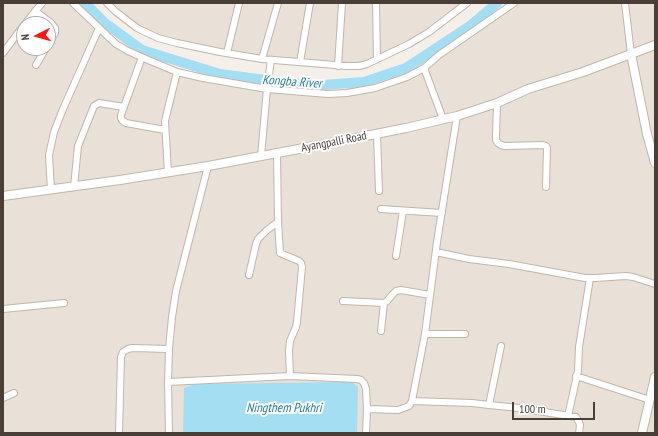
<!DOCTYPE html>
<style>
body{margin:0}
#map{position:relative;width:658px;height:436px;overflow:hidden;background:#f5efe9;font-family:"PT Sans Narrow",sans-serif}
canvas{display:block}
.frame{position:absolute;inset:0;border:4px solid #493f37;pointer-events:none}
.north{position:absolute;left:16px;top:16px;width:40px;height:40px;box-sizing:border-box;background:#fff;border:1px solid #b6b2af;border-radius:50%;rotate:264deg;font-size:11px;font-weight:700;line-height:16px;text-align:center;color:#493f37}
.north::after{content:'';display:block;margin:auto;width:14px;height:18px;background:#ff1716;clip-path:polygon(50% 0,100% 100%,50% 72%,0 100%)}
.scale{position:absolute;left:512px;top:402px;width:83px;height:18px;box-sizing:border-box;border:2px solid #493f37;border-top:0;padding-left:5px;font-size:12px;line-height:14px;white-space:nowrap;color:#493f37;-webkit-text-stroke:3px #fff;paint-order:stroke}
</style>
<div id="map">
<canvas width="658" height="436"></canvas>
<div class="frame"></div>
<div class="north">N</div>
<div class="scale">100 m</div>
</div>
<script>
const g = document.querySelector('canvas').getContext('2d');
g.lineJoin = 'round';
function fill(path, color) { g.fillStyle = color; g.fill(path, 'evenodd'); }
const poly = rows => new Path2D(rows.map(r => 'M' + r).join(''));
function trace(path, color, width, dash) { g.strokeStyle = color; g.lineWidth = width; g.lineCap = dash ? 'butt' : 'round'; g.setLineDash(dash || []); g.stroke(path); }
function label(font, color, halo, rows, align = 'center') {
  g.font = font + ' "PT Sans Narrow",sans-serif'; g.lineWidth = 4; g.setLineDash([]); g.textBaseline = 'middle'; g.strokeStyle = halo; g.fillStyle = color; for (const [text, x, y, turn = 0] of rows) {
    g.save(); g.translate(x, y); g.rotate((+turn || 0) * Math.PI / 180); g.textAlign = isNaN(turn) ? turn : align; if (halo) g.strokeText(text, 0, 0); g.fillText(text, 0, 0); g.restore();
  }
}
const residential = poly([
 [3,3,84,3,117,40,182,76,321,93,392,81,449,47,512,3,655,3,655,433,3,433],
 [24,24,48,24,48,48,24,48],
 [113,3,470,3,434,33,365,67,227,57,144,32]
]);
const water = poly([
 [352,382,358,387,357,433,183,433,184,388,195,384]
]);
const river = poly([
 [85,3,105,23,142,50,220,74,288,83,323,85,364,82,406,68,470,26,497,3]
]);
const minor = poly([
 [73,3,116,44,128,51,146,59,177,72,203,78,267,89,261,156],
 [107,3,115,11,137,28,158,38,177,43,220,52,262,59,347,66,359,66,367,64,409,44,429,32,467,3],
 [376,3,377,59],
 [625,3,631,54],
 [35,11,51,23,55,28,55,33,48,45],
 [25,24,42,3],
 [3,53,24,25],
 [227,53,239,3],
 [142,57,121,115,121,118,122,120,126,123,165,130],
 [262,59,278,3],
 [271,60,267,89,328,94,347,93,375,88,407,77,424,68,439,55,514,3],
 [300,62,310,3],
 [36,65,46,48],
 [338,66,342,3],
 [424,68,443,119],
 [497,103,496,135,496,140,498,143,501,145,505,146,543,145,546,146,547,148,546,187],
 [377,134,379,191],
 [277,153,278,222,280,253,299,261,301,263,302,267,297,322,296,327,290,341,289,351,290,376],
 [168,173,165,121,177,72],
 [74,187,78,146,94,106,99,103,124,107],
 [51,190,49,155,54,132,63,109,99,28],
 [381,209,442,213],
 [436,252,469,259,509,264,585,278,595,278,626,276,633,277,655,284],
 [396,256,403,211],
 [249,275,256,244,258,239,267,230,278,222],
 [343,301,384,303,387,301,392,295,396,291,401,290,430,295],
 [3,309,64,303],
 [381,331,384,303],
 [425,334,465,334],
 [576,376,650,400],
 [168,382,290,376,357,379,361,380,364,383,366,389,367,409],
 [3,398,14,393],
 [412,401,472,403,489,405,519,408,576,417,579,422,580,425,579,433],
 [489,405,501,346],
 [568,416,578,371,579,347,590,278],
 [119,433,121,357,123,352,128,349,132,348,169,349],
 [169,433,168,382,169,349,172,317,176,291,208,166],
 [366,433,367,409,398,410,409,406,412,401,425,334,437,242,457,116]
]);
const tertiary = poly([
 [631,54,647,134,655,163],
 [3,196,120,180,208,166,320,145,406,128,457,116,497,103,528,89,583,72,655,45],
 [642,433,655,377]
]);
const streetNames = [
 ["Ayangpalli Road",334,142,-11]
];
const waterNames = [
 ["Kongba River",292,82,4],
 ["Ningthem Pukhri",284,408]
];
fill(residential, '#e9e1d7');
fill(water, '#a4def2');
trace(river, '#a4def2', 10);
trace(minor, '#c1b6ab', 8);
trace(tertiary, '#c1b6ab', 10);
trace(minor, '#fff', 6);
trace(tertiary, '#fff', 8);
label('12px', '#493f37', '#fff', streetNames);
label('italic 13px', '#287e9f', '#fff', waterNames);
</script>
